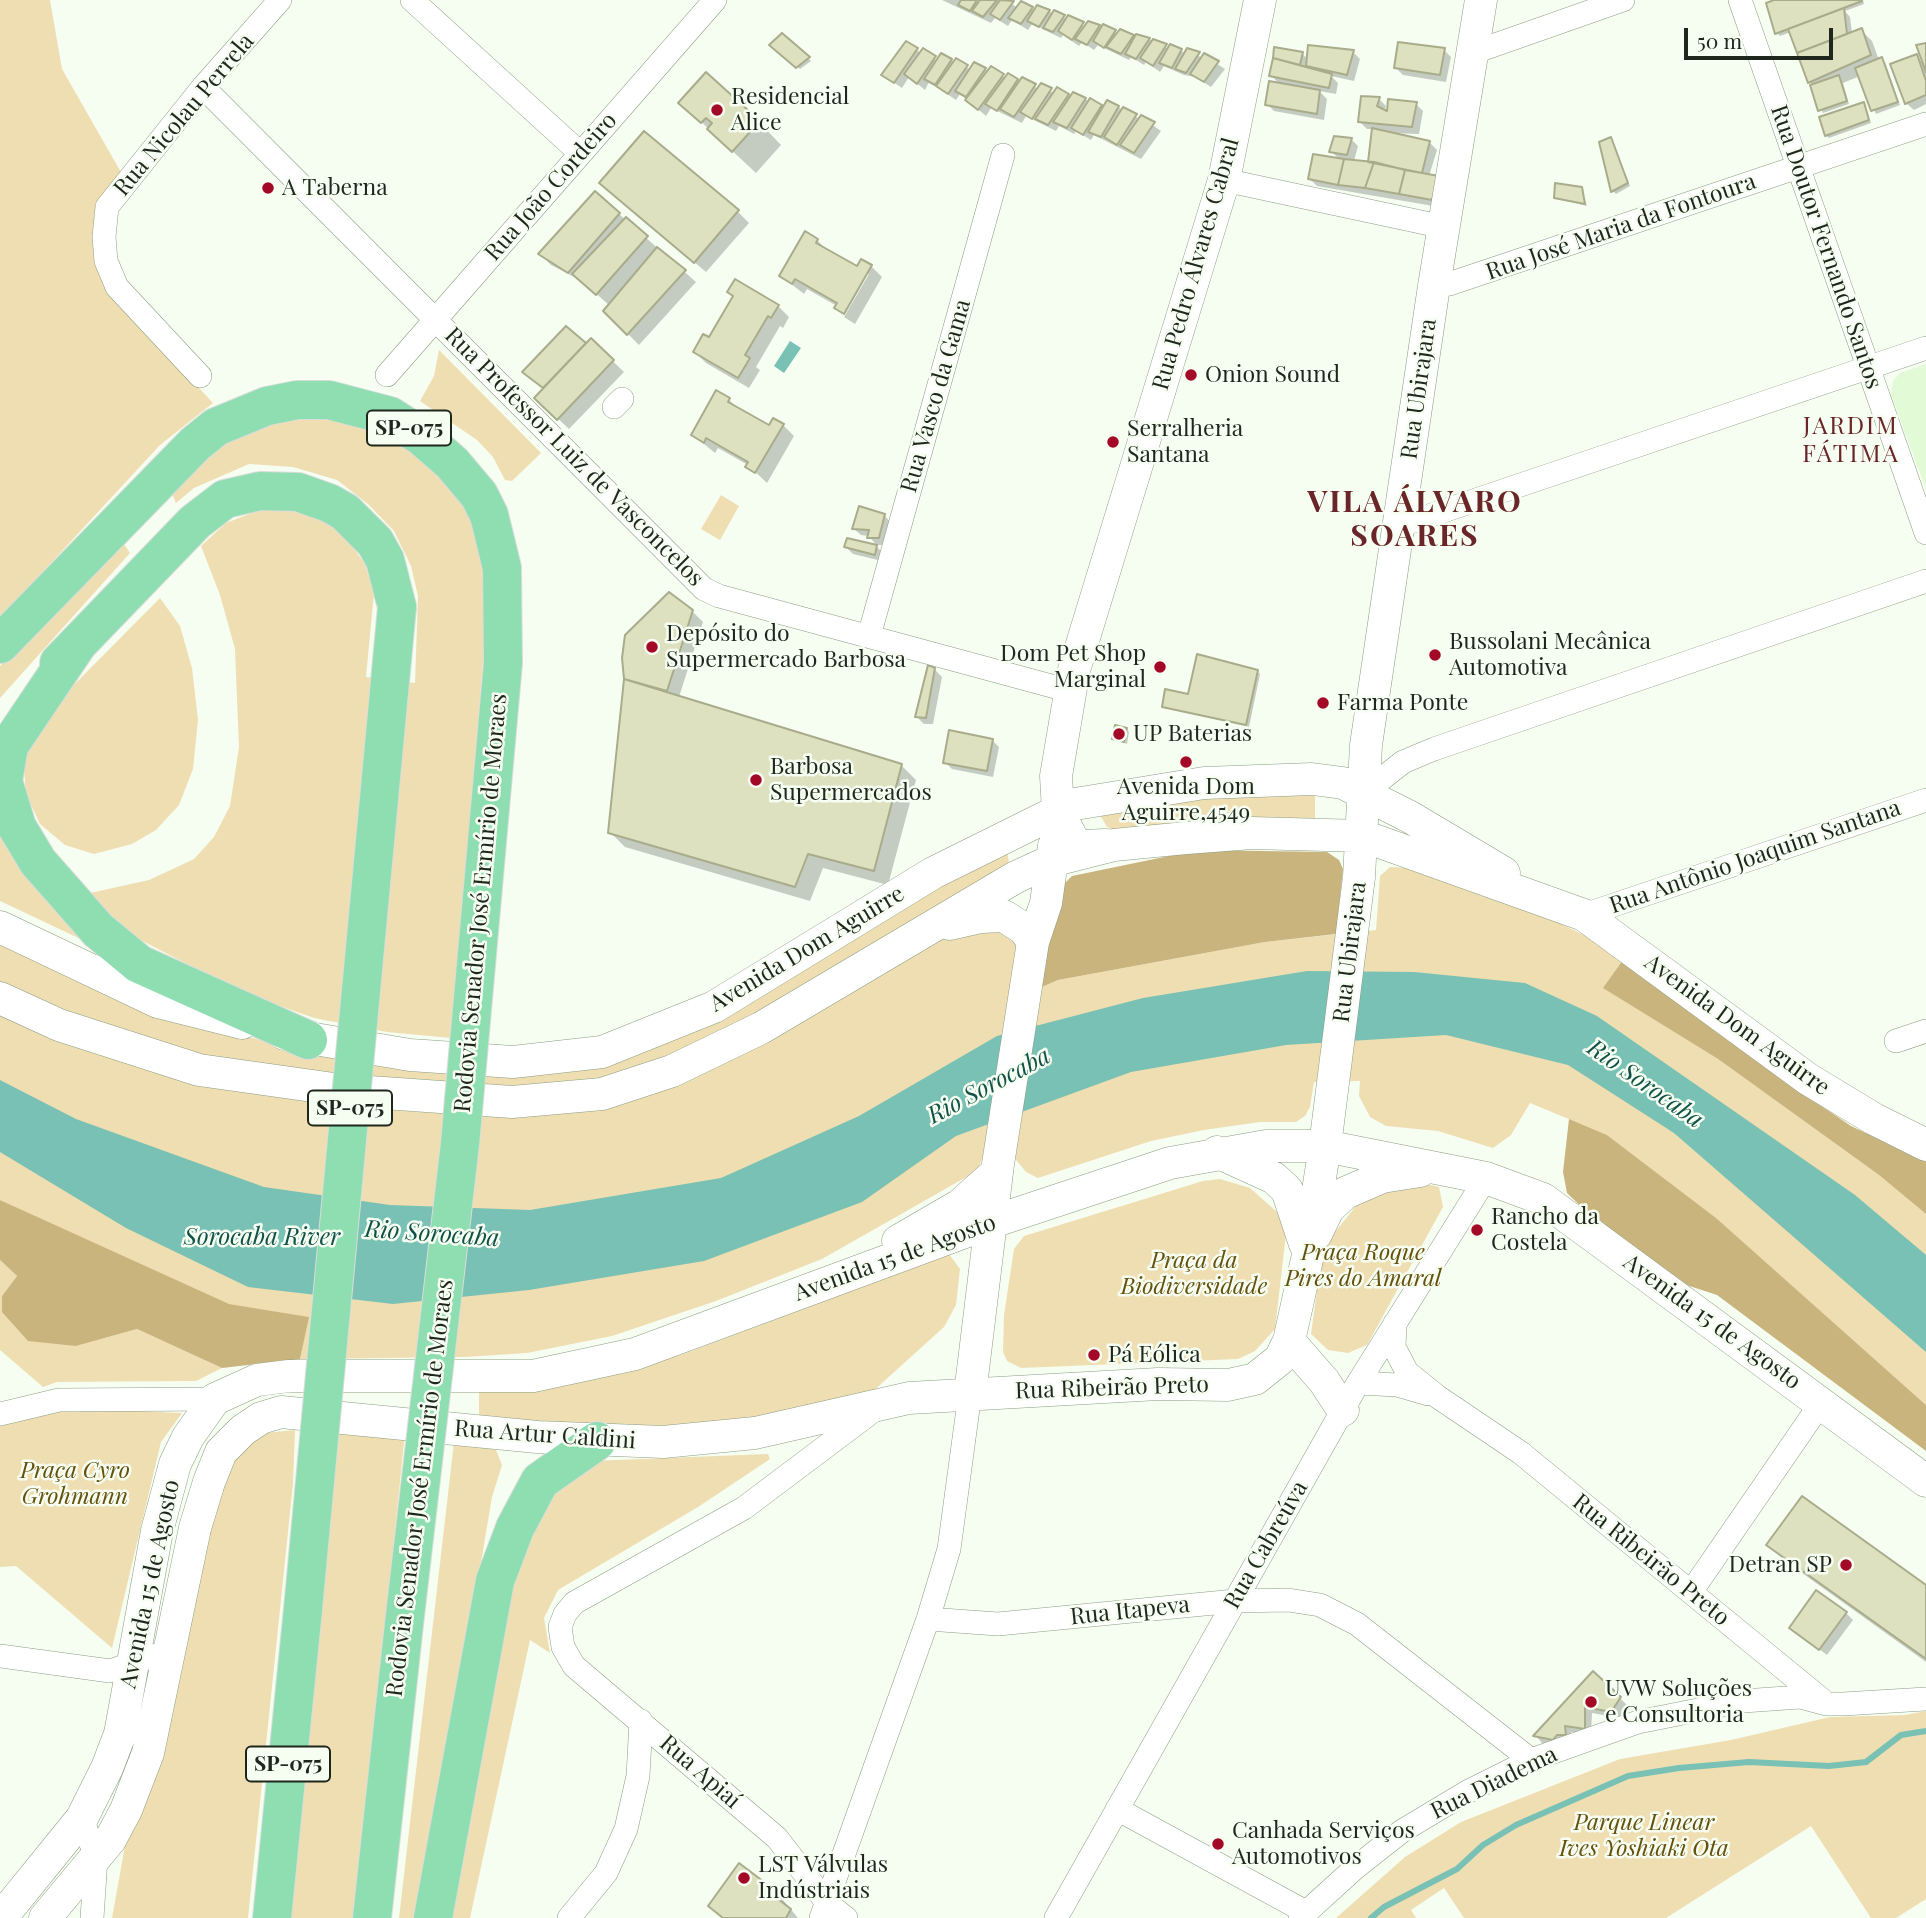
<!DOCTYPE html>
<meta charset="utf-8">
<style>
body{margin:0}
#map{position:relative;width:1926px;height:1918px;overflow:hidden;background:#f6fef2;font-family:"Playfair Display",serif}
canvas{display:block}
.scale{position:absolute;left:1684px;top:28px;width:149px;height:32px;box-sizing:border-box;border:4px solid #1f271c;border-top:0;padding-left:9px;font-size:21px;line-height:24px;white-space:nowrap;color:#1f271c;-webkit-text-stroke:5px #f6fef2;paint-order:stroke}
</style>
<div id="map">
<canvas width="1926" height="1918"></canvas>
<div class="scale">50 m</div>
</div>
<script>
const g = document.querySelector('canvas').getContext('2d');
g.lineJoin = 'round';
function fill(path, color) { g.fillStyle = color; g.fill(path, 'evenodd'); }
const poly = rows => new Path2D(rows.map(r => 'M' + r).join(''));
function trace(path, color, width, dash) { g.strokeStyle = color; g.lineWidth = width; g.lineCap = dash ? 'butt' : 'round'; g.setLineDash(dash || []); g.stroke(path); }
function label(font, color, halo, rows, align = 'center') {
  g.font = font + ' "Playfair Display",serif'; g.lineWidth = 5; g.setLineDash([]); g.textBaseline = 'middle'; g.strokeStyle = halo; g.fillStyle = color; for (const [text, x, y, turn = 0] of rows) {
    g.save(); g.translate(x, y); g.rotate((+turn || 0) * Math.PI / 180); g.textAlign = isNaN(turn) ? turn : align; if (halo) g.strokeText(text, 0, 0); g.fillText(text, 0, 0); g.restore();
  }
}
const built = poly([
 [1926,364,1926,489,1891,395,1893,381,1900,373]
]);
const green = poly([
 [0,0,50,0,62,69,122,174,99,207,92,238,95,263,110,292,213,403,160,445,0,618],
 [439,350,541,453,512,481,505,480,493,457,477,440,420,401,434,376],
 [303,416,345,418,394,435,431,461,460,499,480,537,490,581,451,1038,387,1032,314,1018,241,992,131,935,103,911,90,893,149,880,194,859,214,837,230,806,239,747,235,649,220,595,201,546,226,523,262,509,298,511,340,529,365,564,374,593,366,677,415,683,418,596,411,566,394,531,368,504,337,480,293,467,249,464,194,488,176,503,168,484,209,451,254,428],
 [721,495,739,506,720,540,701,529],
 [120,538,130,553,0,698,0,666],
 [160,598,180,626,192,668,198,720,193,769,179,805,156,830,132,844,94,854,65,845,40,824,26,794,24,769,28,744,49,710],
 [1315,787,1315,821,1114,830,1107,827,1099,813,1101,806],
 [0,831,89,943,0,901],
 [1007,850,1009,864,842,968,664,1061,606,1080,501,1089,297,1073,153,1045,0,986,0,939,180,1018,260,1040,334,1052,596,1059,926,888],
 [1390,867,1413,868,1534,911,1586,936,1623,960,1604,988,1718,1059,1879,1175,1926,1214,1926,1405,1713,1216,1607,1135,1530,1103,1511,1135,1493,1148,1438,1131,1386,1126,1370,1117,1359,1096,1360,1081,1314,1082,1310,1107,1305,1116,1296,1122,1260,1122,1204,1130,1151,1141,1038,1178,1026,1172,1012,1155,983,1157,977,1171,822,1259,716,1301,612,1336,527,1353,465,1357,300,1359,308,1317,221,1303,0,1200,0,1013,216,1085,357,1108,493,1116,541,1113,948,932,1011,931,1019,952,1011,1001,1058,980,1265,942,1376,930,1380,876],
 [1220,1179,1250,1188,1277,1212,1286,1234,1275,1329,1255,1351,1238,1359,1021,1368,1007,1361,1003,1352,1004,1315,1014,1249,1024,1236,1203,1181],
 [1417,1182,1439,1187,1443,1207,1367,1345,1348,1353,1328,1350,1311,1334,1323,1247,1359,1202,1388,1184],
 [949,1254,960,1269,956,1305,944,1327,871,1393,788,1414,625,1430,479,1418,479,1391,570,1383,681,1355],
 [0,1260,17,1276,2,1296,76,1346,137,1329,222,1368,196,1381,57,1382,43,1387,0,1350],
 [71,1408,182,1413,161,1442,112,1648,16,1566,0,1567,0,1424],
 [339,1424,405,1433,355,1918,288,1918],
 [295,1430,293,1484,248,1918,112,1918,125,1846,147,1790,221,1485,240,1449,265,1433],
 [454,1442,477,1442,496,1450,502,1465,492,1497,421,1918,399,1918],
 [768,1454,770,1459,698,1507,558,1590,544,1618,550,1653,530,1640,470,1918,444,1918,491,1630,538,1501,590,1461],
 [1926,1711,1926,1899,1896,1918,1871,1918,1811,1826,1666,1918,1464,1918,1444,1888,1411,1910,1416,1918,1336,1918,1405,1857,1461,1822,1620,1759,1731,1740,1830,1717,1905,1715]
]);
const forest = poly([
 [1198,850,1327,852,1339,860,1343,869,1336,934,1265,942,1058,980,1042,987,1056,892,1072,876],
 [1623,960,1776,1075,1851,1126,1926,1162,1926,1214,1879,1175,1718,1059,1603,988],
 [1569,1119,1607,1135,1716,1218,1926,1405,1926,1451,1717,1295,1671,1280,1596,1221,1567,1193,1563,1172],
 [0,1200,229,1304,309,1317,300,1359,222,1368,137,1329,76,1346,28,1341,2,1312,2,1296,17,1276,0,1260]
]);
const water = poly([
 [790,341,801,348,784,373,774,366],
 [1307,971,1414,972,1525,983,1597,1016,1855,1195,1926,1255,1926,1352,1674,1133,1568,1065,1446,1035,1286,1045,1131,1072,956,1136,862,1202,704,1261,529,1290,393,1304,248,1287,126,1228,0,1152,0,1080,76,1119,264,1187,390,1205,530,1210,721,1178,859,1116,997,1036,1143,998]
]);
const shadow = poly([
 [942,0,1006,0,1018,8,1021,3,1036,11,1038,7,1086,27,1089,23,1102,29,1104,26,1118,34,1120,31,1136,38,1137,36,1149,39,1169,49,1181,50,1185,55,1188,51,1203,58,1205,56,1225,69,1211,87,1195,77,1184,75,1164,66,1160,72,1146,62,1144,65,1131,57,1129,60,1098,45,1094,50,1082,42,1079,46,1063,35,1061,38,1032,24,1028,30,1012,20,1008,26,995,18,991,23],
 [1779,0,1863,0,1864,4,1845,11,1850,17,1852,33,1861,30,1872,41,1879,60,1885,62,1900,105,1876,114,1860,76,1843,83,1849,104,1823,113,1791,32,1780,36,1777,33,1768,4],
 [782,35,811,61,800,69,771,45],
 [1926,45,1926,104,1914,110,1906,103,1916,56,1925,65],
 [1276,49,1302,53,1308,60,1353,52,1360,59,1354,81,1331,76,1338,83,1336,94,1319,91,1327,99,1324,120,1274,111,1267,104,1280,85,1271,75],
 [916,50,938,61,942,55,971,70,985,69,1020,84,1023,79,1038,89,1085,99,1104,109,1108,102,1140,119,1141,117,1161,131,1141,159,1094,135,1091,140,1076,131,1074,134,1059,126,1056,131,1026,116,1022,123,991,108,986,116,960,94,956,100,929,82,925,90,909,77,902,88,883,75],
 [1444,50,1451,57,1446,82,1403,75,1396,68],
 [1379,99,1386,106,1384,112,1416,104,1423,111,1419,134,1387,133,1430,143,1437,150,1429,176,1439,207,1317,186,1310,179,1339,159,1331,151,1351,139,1358,146,1354,161,1369,164,1374,129,1367,129,1360,122],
 [681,103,759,122,781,145,756,173],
 [1864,104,1871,123,1829,138,1826,135],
 [1611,139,1630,186,1616,194,1613,191],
 [1581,189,1587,206,1555,198],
 [613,194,738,212,749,223,706,272],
 [619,214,696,282,639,345,605,311,610,306,582,281,551,265,540,254],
 [817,240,828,251,858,268,871,266,882,277,855,324,844,317,869,274,865,274,842,314,837,306,807,289,804,294,781,276],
 [778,306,789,317,783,328,780,326,756,367,760,370,749,388,706,363,695,352,710,340],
 [566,328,586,345,591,340,624,372,569,429,536,398,545,389,532,379],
 [729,400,740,410,769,427,783,425,794,436,767,483,748,465,718,448,715,453,693,435],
 [884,515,891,523,886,545,876,545,869,536,861,535,854,529],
 [846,547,877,547,884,554,882,561,853,554],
 [692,611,703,622,679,697,901,765,916,780,888,885,823,868,810,901,625,847,610,832,626,679],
 [934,669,942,677,933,724,924,724,917,717],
 [1257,671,1260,674,1249,727,1164,707],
 [1126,729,1129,732,1127,744,1114,739],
 [992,740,999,747,993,777,952,769,945,762],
 [1769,1545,1926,1587,1926,1662,1784,1560],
 [1846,1613,1853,1620,1827,1655,1791,1628],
 [1593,1673,1627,1705,1619,1718,1592,1713,1591,1735,1571,1732,1572,1741,1560,1746,1542,1743,1536,1736],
 [740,1865,779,1895,798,1918,723,1918,710,1905]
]);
const stream = poly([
 [1371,1918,1384,1907,1457,1869,1483,1845,1516,1825,1628,1776,1679,1768,1749,1762,1829,1766,1866,1762,1901,1735,1926,1731]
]);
const building = poly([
 [961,0,977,0,970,11,958,5,961,0],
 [980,0,997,0,983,17,972,11,980,0],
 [1000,0,1014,1,1000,20,990,14,1000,0],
 [1774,0,1862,0,1862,1,1775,34,1766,3,1774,0],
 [1021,1,1033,7,1021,24,1008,18,1021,1],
 [1037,5,1050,10,1039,27,1027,21,1037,5],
 [1844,8,1847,34,1797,53,1788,29,1844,8],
 [1054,10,1065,15,1053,32,1043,28,1054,10],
 [1068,15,1084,22,1072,40,1058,31,1068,15],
 [1088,21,1100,25,1087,45,1075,39,1088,21],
 [1103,24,1116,30,1104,48,1093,41,1103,24],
 [1862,28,1871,55,1808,83,1797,53,1862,28],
 [1120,29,1134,35,1121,54,1106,47,1120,29],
 [782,33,810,57,796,68,769,45,782,33],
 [1136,34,1150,38,1136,59,1125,54,1136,34],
 [1153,39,1167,44,1153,66,1140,58,1153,39],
 [906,41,918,48,894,83,881,75,906,41],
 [1398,42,1445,48,1440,75,1394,68,1398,42],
 [1926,43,1926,72,1916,45,1926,43],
 [1170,44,1182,49,1172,68,1159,63,1170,44],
 [1308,45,1354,50,1347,75,1306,66,1308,45],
 [1274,47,1303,52,1300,65,1273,58,1274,47],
 [923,48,936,56,917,84,904,74,923,48],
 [1187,48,1200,52,1186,73,1175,69,1187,48],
 [941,53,952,59,935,85,924,79,941,53],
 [1204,53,1219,61,1204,82,1190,74,1204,53],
 [1917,54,1926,81,1926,95,1905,104,1890,64,1917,54],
 [1882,57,1898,102,1871,111,1855,68,1882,57],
 [956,58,968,65,948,94,936,86,956,58],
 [1273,58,1332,74,1329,88,1269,76,1273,58],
 [974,62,986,68,966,97,955,91,974,62],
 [991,66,1004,74,978,110,965,100,991,66],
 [706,72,760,121,732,152,707,129,712,123,706,118,701,123,678,103,706,72],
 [1008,73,1018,79,997,111,985,104,1008,73],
 [1839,75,1847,101,1818,111,1810,85,1839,75],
 [1022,77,1036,84,1014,117,1000,109,1022,77],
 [1269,81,1320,90,1317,114,1265,105,1269,81],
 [1041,83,1052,88,1032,119,1020,112,1041,83],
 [1057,87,1069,94,1048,125,1035,119,1057,87],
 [1073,92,1086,98,1067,128,1053,122,1073,92],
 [1361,96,1380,97,1377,106,1387,111,1388,99,1417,102,1412,127,1358,122,1361,96],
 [1090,98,1102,105,1083,135,1071,128,1090,98],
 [1107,100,1119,106,1101,137,1088,132,1107,100],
 [1864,102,1869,120,1825,136,1819,117,1864,102],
 [1123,107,1137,114,1117,145,1104,137,1123,107],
 [1141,115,1155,122,1134,153,1120,145,1141,115],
 [1372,128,1430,141,1422,173,1368,162,1372,128],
 [644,131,739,210,694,263,599,183,644,131],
 [1334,136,1352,138,1347,155,1329,152,1334,136],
 [1611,137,1628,183,1611,192,1599,142,1611,137],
 [1313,154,1344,159,1338,185,1308,179,1313,154],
 [1344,159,1374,162,1365,188,1338,185,1344,159],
 [1374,162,1405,170,1399,194,1365,188,1374,162],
 [1405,170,1439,176,1432,200,1399,194,1405,170],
 [1555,183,1582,187,1585,204,1554,198,1555,183],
 [595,191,620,213,568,273,538,254,595,191],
 [626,217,648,236,596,295,572,274,626,217],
 [805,231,818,239,816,243,857,266,861,259,872,265,844,314,834,308,837,303,795,279,792,284,779,276,805,231],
 [657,247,686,270,627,335,603,311,657,247],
 [735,279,779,305,771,318,768,316,745,355,750,358,738,378,693,352,703,334,709,337,733,296,727,292,735,279],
 [566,326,586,343,543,388,522,372,566,326],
 [591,338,614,360,557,420,534,398,591,338],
 [716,390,730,398,728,402,769,425,773,418,784,424,755,473,745,467,748,462,706,438,704,443,691,435,716,390],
 [859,506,885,514,879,538,867,538,869,530,852,529,859,506],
 [847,538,877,545,875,555,844,547,847,538],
 [669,592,693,610,667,691,624,679,622,658,625,635,669,592],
 [1197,654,1258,670,1246,725,1162,707,1165,689,1188,694,1197,654],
 [928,665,935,668,926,718,915,717,928,665],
 [624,679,902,764,874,871,808,854,795,887,608,833,624,679],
 [1115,725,1127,728,1124,742,1112,739,1115,725],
 [949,730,993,739,987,771,943,763,949,730],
 [1802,1496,1926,1585,1926,1659,1766,1545,1802,1496],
 [1816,1590,1847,1612,1819,1650,1789,1628,1816,1590],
 [1593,1671,1621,1697,1611,1712,1585,1707,1585,1729,1565,1726,1566,1735,1557,1735,1553,1740,1533,1736,1593,1671],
 [739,1863,780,1894,774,1896,791,1909,786,1918,723,1918,708,1906,739,1863]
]);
const street = poly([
 [412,0,580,153],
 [1740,0,1926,533],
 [1472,53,1623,0],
 [203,87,704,589,719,596,1070,691],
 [1224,180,1444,227],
 [1434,286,1449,284,1926,124],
 [387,375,715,0],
 [200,376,117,287,106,261,104,237,107,207,203,87,280,0],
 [614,407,622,399],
 [1399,526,1926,348],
 [869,636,1003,155],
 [1365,792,1403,762,1434,749,1926,581],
 [1584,915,1926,800],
 [1896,1041,1926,1031],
 [1395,1323,1394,1347,1407,1372,1438,1397,1521,1453,1821,1699],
 [1358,1383,1397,1385,1428,1394],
 [0,1414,59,1400,215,1399],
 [1691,1592,1821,1403],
 [928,1619,998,1624,1235,1601,1288,1600,1320,1605,1357,1624,1531,1760],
 [0,1656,110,1671,171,1650],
 [1117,1809,1306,1912],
 [82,1818,96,1858,92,1918],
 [569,1918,606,1873,626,1829,638,1776,641,1721],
 [821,1918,928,1619,949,1549,970,1394],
 [846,1918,828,1904,777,1838,574,1666,563,1647,560,1627,565,1614,574,1603,744,1508,877,1408],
 [1056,1918,1358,1383,1486,1178],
 [1300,1918,1355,1868,1402,1831,1467,1792,1531,1760,1638,1722,1743,1701,1800,1697,1826,1704,1843,1704,1926,1699]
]);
const secondary = poly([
 [1106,845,1081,846,1074,842,1058,811,1056,776,1074,670,1224,180,1260,0],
 [950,924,981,917,1004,916,1024,929,1033,942],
 [0,927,158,1002,242,1023],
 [0,998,59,1025,199,1070,341,1090,512,1102,602,1094,672,1071,761,1028,1016,877,1051,861,1114,845,1186,838,1252,833,1363,836,1584,915,1808,1079,1874,1119,1926,1145],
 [285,1034,410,1055,513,1062,602,1052,714,1007,933,873,1058,811,1075,804,1204,783,1312,779,1343,783,1410,817,1504,873],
 [1217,1152,1274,1178,1287,1190,1305,1244],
 [1316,1234,1328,1209,1345,1193,1382,1177,1420,1171],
 [898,1241,960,1205,997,1172],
 [1289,1341,1324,1381,1343,1410],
 [970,1394,998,1164,1033,942,1046,903,1054,846],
 [1,1918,82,1818,107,1768,120,1734,157,1531,175,1464,188,1437,215,1399,257,1380,289,1376,533,1376,635,1354,989,1223,1170,1163,1266,1146,1325,1146,1486,1178,1543,1199,1926,1481],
 [45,1918,110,1840,126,1810,148,1753,195,1528,209,1482,221,1452,243,1430,261,1418,281,1412,537,1437,663,1442,755,1433,909,1398,1158,1384,1228,1385,1255,1379,1280,1359,1289,1341,1308,1255,1325,1146,1359,877,1366,745,1434,286,1481,0]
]);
const highway = poly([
 [0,644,195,444,216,427,267,406,297,400,329,400,390,416,421,436,452,463,479,495,489,515,502,568,503,663],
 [77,645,9,746,3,781,17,827,38,862,98,930,139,964,308,1040],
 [59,663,195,522,225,499,260,491,298,492,329,503,345,512,375,542,385,560,397,607],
 [272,1918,303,1609],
 [372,1918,404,1624],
 [433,1918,495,1581,515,1528,540,1481,597,1441]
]);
const highwayBridge = poly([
 [303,1609,397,607],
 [404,1624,460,1144,503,663]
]);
const markers = [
 [717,110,7,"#a40827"],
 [268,188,7,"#a40827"],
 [1191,375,7,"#a40827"],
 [1113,442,7,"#a40827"],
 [652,647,7,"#a40827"],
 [1435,655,7,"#a40827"],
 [1160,667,7,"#a40827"],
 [1323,703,7,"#a40827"],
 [1119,734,7,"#a40827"],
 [1186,762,7,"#a40827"],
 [756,780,7,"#a40827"],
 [1477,1230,7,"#a40827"],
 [1094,1355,7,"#a40827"],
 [1846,1565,7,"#a40827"],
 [1591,1702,7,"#a40827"],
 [1218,1844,7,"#a40827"],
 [744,1878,7,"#a40827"]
];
const shields = [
 [409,428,84],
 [350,1108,84],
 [288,1764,84]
];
const shieldNames = [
 ["SP-075",409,428],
 ["SP-075",350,1108],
 ["SP-075",288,1764]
];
const poiNames = [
 ["Residencial",731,97],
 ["Alice",731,123],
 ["A Taberna",282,188],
 ["Onion Sound",1205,375],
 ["Serralheria",1127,429],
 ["Santana",1127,455],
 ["Depósito do",666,634],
 ["Supermercado Barbosa",666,660],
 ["Bussolani Mecânica",1449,642],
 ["Automotiva",1449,668],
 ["Dom Pet Shop",1146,654,"right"],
 ["Marginal",1146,680,"right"],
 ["Farma Ponte",1337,703],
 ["UP Baterias",1133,734],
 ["Barbosa",770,767],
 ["Supermercados",770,793],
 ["Avenida Dom",1186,787,"center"],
 ["Aguirre,4549",1186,813,"center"],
 ["Rancho da",1491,1217],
 ["Costela",1491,1243],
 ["Pá Eólica",1108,1355],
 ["Detran SP",1832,1565,"right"],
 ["UVW Soluções",1605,1689],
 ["e Consultoria",1605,1715],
 ["Canhada Serviços",1232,1831],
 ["Automotivos",1232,1857],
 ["LST Válvulas",758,1865],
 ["Indústriais",758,1891]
];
const streetNames = [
 ["Rua Nicolau Perrela",184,115,-50],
 ["Rua João Cordeiro",551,187,-49],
 ["Rua José Maria da Fontoura",1621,227,-19],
 ["Rua Doutor Fernando Santos",1826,247,71],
 ["Rua Pedro Álvares Cabral",1196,264,-74],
 ["Rua Ubirajara",1419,389,-82],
 ["Rua Vasco da Gama",936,396,-74],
 ["Rua Professor Luiz de Vasconcelos",574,457,45],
 ["Rua Antônio Joaquim Santana",1755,857,-19],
 ["Rodovia Senador José Ermírio de Moraes",481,903,-85],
 ["Avenida Dom Aguirre",807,949,-31],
 ["Rua Ubirajara",1350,952,-83],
 ["Avenida Dom Aguirre",1737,1025,36],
 ["Avenida 15 de Agosto",895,1258,-20],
 ["Avenida 15 de Agosto",1712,1322,36],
 ["Rua Ribeirão Preto",1112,1388,-2],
 ["Rua Artur Caldini",545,1435,4],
 ["Rodovia Senador José Ermírio de Moraes",420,1488,-83],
 ["Rua Cabreúva",1266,1545,-60],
 ["Rua Ribeirão Preto",1651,1560,39],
 ["Avenida 15 de Agosto",150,1584,-78],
 ["Rua Itapeva",1130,1611,-6],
 ["Rua Apiaí",700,1772,41],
 ["Rua Diadema",1494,1783,-26]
];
const parkNames = [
 ["Praça Roque",1363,1253],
 ["Pires do Amaral",1363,1279],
 ["Praça da",1194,1261],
 ["Biodiversidade",1194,1287],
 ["Praça Cyro",75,1471],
 ["Grohmann",75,1497],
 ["Parque Linear",1644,1823],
 ["Ives Yoshiaki Ota",1644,1849]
];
const neighbourhoodNames = [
 ["JARDIM",1851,427],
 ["FÁTIMA",1851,455]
];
const waterNames = [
 ["Rio Sorocaba",1645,1084,35],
 ["Rio Sorocaba",989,1086,-28],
 ["Rio Sorocaba",432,1234,4],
 ["Sorocaba River",262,1238]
];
const districtNames = [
 ["VILA ÁLVARO",1415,503],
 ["SOARES",1415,537]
];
fill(built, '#e2fbd6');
fill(green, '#efdeb1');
fill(forest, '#c9b47e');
fill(water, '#78c1b4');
fill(shadow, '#0003');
trace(stream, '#78c1b4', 6);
fill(building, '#dde1bf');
trace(building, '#a8ac8b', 2);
trace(street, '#8a9e82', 24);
trace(secondary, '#8a9e82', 33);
trace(highway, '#dbdcdb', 40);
trace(street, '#fff', 23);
trace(secondary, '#fff', 32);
trace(highway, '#8fdeb2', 38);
trace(highwayBridge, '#dbdcdb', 40, []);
trace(highwayBridge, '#8fdeb2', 38);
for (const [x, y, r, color] of markers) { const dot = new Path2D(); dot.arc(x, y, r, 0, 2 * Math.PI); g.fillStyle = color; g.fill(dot); trace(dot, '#f6fef2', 2.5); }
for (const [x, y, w] of shields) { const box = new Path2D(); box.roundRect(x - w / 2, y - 17.5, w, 35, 5); g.fillStyle = '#f6fef2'; g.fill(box); trace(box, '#1f271c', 2); }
label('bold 21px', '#1f271c', null, shieldNames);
label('23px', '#1f271c', '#f6fef2', poiNames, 'left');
label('23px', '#1f271c', '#f6fef2', streetNames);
label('italic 23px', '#65500c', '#f6fef2', parkNames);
g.letterSpacing = '2px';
label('24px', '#6a2528', '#f6fef2', neighbourhoodNames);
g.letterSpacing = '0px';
label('italic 24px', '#115149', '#f6fef2', waterNames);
g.letterSpacing = '2px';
label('bold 30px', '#6a2528', '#f6fef2', districtNames);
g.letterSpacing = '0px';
</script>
